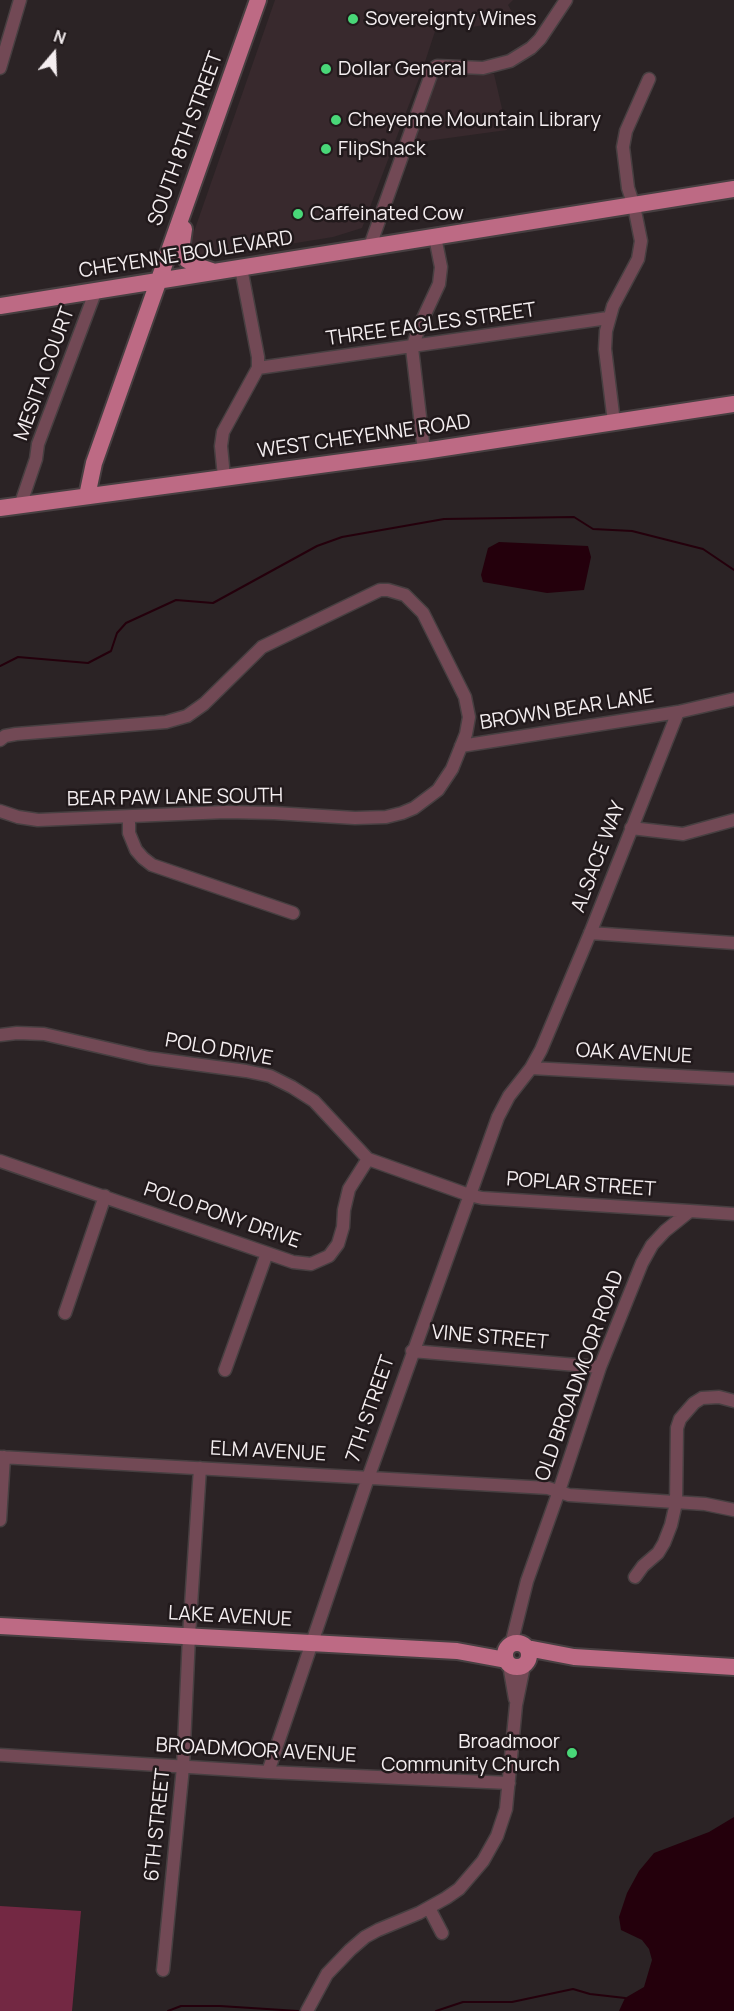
<!DOCTYPE html>
<style>
body{margin:0}
#map{position:relative;width:734px;height:2011px;overflow:hidden;background:#2b2325;font-family:Manrope,sans-serif}
canvas{display:block}
.north{position:absolute;left:24px;top:24px;width:60px;height:60px;-webkit-text-stroke:4px #21191b;paint-order:stroke;rotate:19deg;font-size:16px;font-weight:700;line-height:24px;text-align:center;color:#f4eef0}
.north::after{content:'';display:block;margin:auto;width:21px;height:27px;background:#f4eef0;clip-path:polygon(50% 0,100% 100%,50% 72%,0 100%)}
</style>
<div id="map">
<canvas width="734" height="2011"></canvas>
<div class="north">N</div>
</div>
<script>
const g = document.querySelector('canvas').getContext('2d');
g.lineJoin = 'round';
function fill(path, color) { g.fillStyle = color; g.fill(path, 'evenodd'); }
const poly = rows => new Path2D(rows.map(r => 'M' + r).join(''));
function trace(path, color, width, dash) { g.strokeStyle = color; g.lineWidth = width; g.lineCap = dash ? 'butt' : 'round'; g.setLineDash(dash || []); g.stroke(path); }
function label(font, color, halo, rows, align = 'center') {
  g.font = font + ' Manrope,sans-serif'; g.lineWidth = 5; g.setLineDash([]); g.textBaseline = 'middle'; g.strokeStyle = halo; g.fillStyle = color; for (const [text, x, y, turn = 0] of rows) {
    g.save(); g.translate(x, y); g.rotate((+turn || 0) * Math.PI / 180); g.textAlign = isNaN(turn) ? turn : align; if (halo) g.strokeText(text, 0, 0); g.fillText(text, 0, 0); g.restore();
  }
}
const built = poly([
 [275,0,513,0,508,5,512,12,503,21,468,28,467,20,441,13,423,68,362,228,333,237,203,258,196,257,189,249,190,243],
 [443,73,494,74,507,130,412,143,435,78]
]);
const green = poly([
 [0,1906,81,1911,72,2011,0,2011]
]);
const water = poly([
 [499,542,588,546,591,557,584,590,547,593,483,582,481,575,488,548],
 [734,1817,734,2011,619,2011,625,1998,644,1987,652,1960,649,1949,642,1940,621,1930,619,1917,627,1893,639,1871,654,1853,709,1832]
]);
const stream = poly([
 [0,666,18,657,88,663,111,651,117,633,126,623,176,600,213,603,317,546,342,537,444,519,574,517,593,529,632,531,703,549,734,570],
 [168,2011,181,2006,220,2006,298,2011],
 [436,2011,463,2002,512,2002,573,1989,590,1994,625,1998]
]);
const minor = poly([
 [0,68,20,0],
 [370,246,433,69,437,66,483,68,510,61,531,48,540,39,566,0],
 [258,368,608,318],
 [614,422,605,349,606,331,613,306,638,259,641,241,634,206,628,188,623,147,626,131,649,79],
 [424,451,412,348,420,325,439,284,441,267,435,237],
 [224,477,221,446,223,432,258,368,258,357,241,268],
 [20,506,36,459,38,444,96,290],
 [0,740,5,736,16,734,166,722,187,716,204,704,262,647,380,590,388,590,405,595,423,613,465,697,469,717,466,734,452,769,438,790,414,808,402,813,386,817,355,818,274,813,226,812,38,820,18,817,0,811],
 [461,746,678,712],
 [129,817,129,833,136,850,143,858,152,865,293,913],
 [631,828,683,834,734,820],
 [590,933,734,943],
 [0,1035,17,1033,44,1034,149,1058,246,1071,270,1076,292,1087,314,1101,368,1159,469,1195,482,1198,690,1211],
 [531,1068,734,1079],
 [0,1161,293,1262,311,1264,329,1256,338,1244,343,1227,344,1210,349,1189,368,1159],
 [65,1313,105,1196],
 [412,1351,600,1367],
 [225,1370,267,1253],
 [0,1457,548,1488,569,1495,705,1504,734,1510],
 [0,1520,4,1457],
 [635,1577,643,1566,658,1553,664,1543,671,1525,676,1503,677,1428,680,1419,694,1403,702,1398,719,1397,734,1401],
 [511,1645,527,1581,559,1491,600,1367,642,1263,652,1245,665,1231,690,1211,734,1214],
 [509,1665,515,1699],
 [0,1755,268,1772,509,1783],
 [268,1772,368,1478,498,1117,509,1096,531,1068,541,1050,591,931,678,712,734,699],
 [429,1908,442,1933],
 [163,1970,183,1767,189,1636,200,1468],
 [307,2011,327,1974,350,1950,365,1937,378,1930,419,1913,446,1898,459,1889,483,1861,497,1836,506,1809,516,1705,524,1666]
]);
const major = poly([
 [184,229,181,250,187,260,200,267,212,271],
 [0,306,734,189],
 [87,496,94,463,258,0],
 [0,508,424,451,734,404],
 [0,1626,457,1651,506,1660],
 '505 1655a12 12 0 1 1 24 0a12 12 0 1 1-24 0Z',
 [527,1648,574,1657,734,1667]
]);
const markers = [
 [353,19,6,"#49d778"],
 [326,69,6,"#49d778"],
 [336,120,6,"#49d778"],
 [326,149,6,"#49d778"],
 [298,214,6,"#49d778"],
 [572,1753,6,"#49d778"]
];
const poiNames = [
 ["Sovereignty Wines",365,19],
 ["Dollar General",338,69],
 ["Cheyenne Mountain Library",348,120],
 ["FlipShack",338,149],
 ["Caffeinated Cow",310,214],
 ["Broadmoor",560,1742,"right"],
 ["Community Church",560,1765,"right"]
];
const streetNames = [
 ["SOUTH 8TH STREET",186,139,-70],
 ["CHEYENNE BOULEVARD",186,255,-9],
 ["THREE EAGLES STREET",431,325,-8],
 ["MESITA COURT",45,374,-70],
 ["WEST CHEYENNE ROAD",364,437,-8],
 ["BROWN BEAR LANE",567,710,-9],
 ["BEAR PAW LANE SOUTH",175,798,-1],
 ["ALSACE WAY",599,857,-69],
 ["POLO DRIVE",219,1050,10],
 ["OAK AVENUE",634,1054,3],
 ["POPLAR STREET",581,1185,4],
 ["POLO PONY DRIVE",222,1216,19],
 ["VINE STREET",490,1338,5],
 ["OLD BROADMOOR ROAD",580,1376,-70],
 ["7TH STREET",371,1409,-71],
 ["ELM AVENUE",268,1452,3],
 ["LAKE AVENUE",230,1617,3],
 ["BROADMOOR AVENUE",256,1751,3],
 ["6TH STREET",158,1825,-84]
];
fill(built, '#38292d');
fill(green, '#732843');
fill(water, '#24000c');
trace(stream, '#24000c', 2);
trace(minor, '#473f41', 15);
trace(major, '#473f41', 20);
trace(minor, '#724955', 12);
trace(major, '#bd6a84', 16);
for (const [x, y, r, color] of markers) { const dot = new Path2D(); dot.arc(x, y, r, 0, 2 * Math.PI); g.fillStyle = color; g.fill(dot); trace(dot, '#21191b', 2); }
label('20px', '#f4eef0', '#21191b', poiNames, 'left');
label('20px', '#f4eef0', '#21191b', streetNames);
</script>
